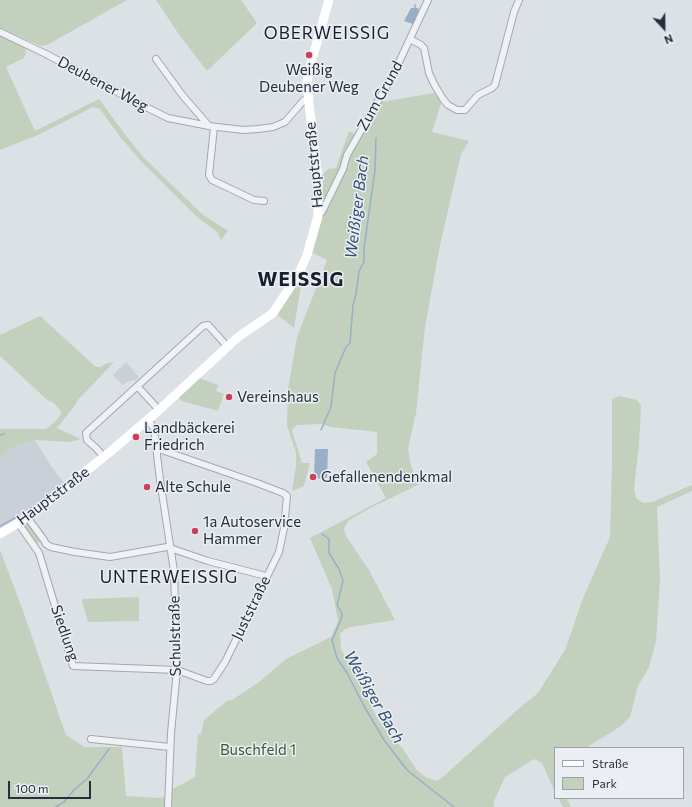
<!DOCTYPE html>
<meta charset="utf-8">
<style>
body{margin:0}
#map{position:relative;width:692px;height:807px;overflow:hidden;background:#dce1e6;font-family:Commissioner,sans-serif}
canvas{display:block}
.legend{position:absolute;left:554px;top:747px;width:130px;height:52px;box-sizing:border-box;background:#ebeff4;border:1px solid #9ca2ab;margin:0;padding:5px 7px;list-style:none;font-size:12px;color:#262f3d}
.legend li{display:flex;align-items:center;gap:8px;height:20px}
.legend b{width:20px;border:1px solid #9ca2ab}
.north{position:absolute;left:644px;top:8px;width:40px;height:40px;-webkit-text-stroke:3px #ebeff4;paint-order:stroke;rotate:158deg;font-size:11px;font-weight:700;line-height:16px;text-align:center;color:#262f3d}
.north::after{content:'';display:block;margin:auto;width:14px;height:18px;background:#262f3d;clip-path:polygon(50% 0,100% 100%,50% 72%,0 100%)}
.scale{position:absolute;left:8px;top:781px;width:83px;height:18px;box-sizing:border-box;border:2px solid #262f3d;border-top:0;padding-left:5px;font-size:12px;line-height:14px;white-space:nowrap;color:#262f3d;-webkit-text-stroke:3px #ebeff4;paint-order:stroke}
</style>
<div id="map">
<canvas width="692" height="807"></canvas>
<ul class="legend">
<li><b style="height:5px;background:#fff"></b>Straße</li>
<li><b style="height:11px;background:#c3d0bd"></b>Park</li>
</ul>
<div class="north">N</div>
<div class="scale">100 m</div>
</div>
<script>
const g = document.querySelector('canvas').getContext('2d');
g.lineJoin = 'round';
function fill(path, color) { g.fillStyle = color; g.fill(path, 'evenodd'); }
const poly = rows => new Path2D(rows.map(r => 'M' + r).join(''));
function trace(path, color, width, dash) { g.strokeStyle = color; g.lineWidth = width; g.lineCap = dash ? 'butt' : 'round'; g.setLineDash(dash || []); g.stroke(path); }
function label(font, color, halo, rows, align = 'center') {
  g.font = font + ' Commissioner,sans-serif'; g.lineWidth = 3; g.setLineDash([]); g.textBaseline = 'middle'; g.strokeStyle = halo; g.fillStyle = color; for (const [text, x, y, turn = 0] of rows) {
    g.save(); g.translate(x, y); g.rotate((+turn || 0) * Math.PI / 180); g.textAlign = isNaN(turn) ? turn : align; if (halo) g.strokeText(text, 0, 0); g.fillText(text, 0, 0); g.restore();
  }
}
const built = poly([
 [126,362,139,377,136,380,126,382,123,385,113,375],
 [35,440,51,466,65,484,27,513,0,528,0,452]
]);
const green = poly([
 [0,0,127,0,47,45,41,46,0,28],
 [156,0,241,0,257,23,207,71,180,36],
 [0,35,24,46,26,52,24,58,6,67,35,131,99,99,130,141,143,157,202,214,228,231,221,240,217,232,197,217,140,160,121,138,100,109,96,108,93,107,38,135,0,150],
 [434,93,442,100,432,132,469,141,461,154,440,245,425,327,416,413,408,448,410,462,415,477,420,484,372,507,348,521,344,529,346,536,369,570,395,620,351,627,344,630,340,634,341,649,380,723,403,749,416,769,425,777,437,781,445,775,516,711,538,693,565,650,583,598,610,537,612,465,612,399,619,396,637,400,641,406,639,445,634,489,636,498,643,503,652,502,692,485,692,491,657,507,660,580,656,641,649,667,638,686,630,717,621,726,586,748,555,748,555,792,542,763,534,759,505,777,494,801,494,807,0,807,0,550,22,608,66,735,85,747,122,747,126,796,162,798,171,790,195,777,198,734,201,734,204,720,227,701,232,700,259,682,286,659,331,637,338,621,332,589,310,538,386,498,366,462,377,454,377,432,331,427,321,424,297,425,292,430,302,463,310,463,304,486,292,491,296,466,296,452,287,426,288,389,297,337,327,260,311,252,322,219,345,170,351,152,370,118,374,120,381,102],
 [349,131,355,134,341,169,323,208,322,175,328,169,336,168],
 [303,274,294,328,276,314],
 [40,316,96,367,101,367,105,364,114,362,78,400,73,408,57,428,81,439,69,442,35,440,12,448,0,456,0,429,46,429,54,423,62,413,54,403,46,399,0,356,0,335],
 [199,378,218,385,216,391,224,394,218,411,182,401,178,397],
 [27,523,41,539,40,542,35,543,23,527],
 [139,597,139,621,88,622,82,601,82,599],
 [558,798,566,798,571,807,563,807]
]);
const water = poly([
 [411,8,418,8,419,12,413,24,404,21],
 [315,449,328,449,327,477,324,479,314,478]
]);
const stream = poly([
 [415,9,415,5],
 [321,430,331,407,335,373,346,347,350,343,353,305,356,294,359,271,364,262,364,248,375,170,376,138],
 [0,435,4,434],
 [0,526,19,516],
 [322,534,329,539,329,553,339,569,343,581,337,605,342,614,341,620,332,640,337,658,347,673,364,706,384,740,407,770,454,807],
 [56,807,64,802,74,790,87,779,109,749]
]);
const street = poly([
 [0,32,46,54,136,102,168,118,209,126,243,130,258,129,273,127,285,122,304,100,308,100],
 [410,39,421,45,424,48,429,73,434,84,443,99,448,105,457,110,465,110,478,95,492,88,495,85,514,12,519,0],
 [156,59,183,96,209,126],
 [214,127,209,175,212,180,254,200,264,201],
 [318,216,322,212,343,169,347,155,393,75,428,0],
 [138,387,159,410],
 [148,419,154,429,160,480,174,571,177,670,171,733,168,807],
 [104,457,96,448,87,440,86,433,203,326,208,325,227,346],
 [27,517,44,540,46,544],
 [18,523,39,553,73,666,177,670,207,681,211,681,214,679,225,662,279,552,284,528,287,496,283,493,257,483,156,448],
 [46,544,51,547,75,552,110,557,167,547,208,561,266,576],
 [91,739,170,747]
]);
const secondary = poly([
 [0,534,18,523,41,507,110,452,159,410,238,337,273,313,298,275,307,255,318,216,318,178,309,104,307,81,309,70,329,0]
]);
const markers = [
 [309,55,4,"#cd3f59"],
 [229,397,4,"#cd3f59"],
 [136,437,4,"#cd3f59"],
 [313,477,4,"#cd3f59"],
 [147,487,4,"#cd3f59"],
 [195,531,4,"#cd3f59"]
];
const poiNames = [
 ["Weißig",309,70,"center"],
 ["Deubener Weg",309,87,"center"],
 ["Vereinshaus",237,397],
 ["Landbäckerei",144,428],
 ["Friedrich",144,445],
 ["Gefallenendenkmal",321,477],
 ["Alte Schule",155,487],
 ["1a Autoservice",203,522],
 ["Hammer",203,539]
];
const streetNames = [
 ["Deubener Weg",103,84,28],
 ["Zum Grund",380,96,-61],
 ["Hauptstraße",314,165,-95],
 ["Hauptstraße",53,496,-37],
 ["Juststraße",251,608,-64],
 ["Siedlung",65,633,71],
 ["Schulstraße",175,636,-91]
];
const parkNames = [
 ["Buschfeld 1",258,750]
];
const waterNames = [
 ["Weißiger Bach",357,207,-83],
 ["Weißiger Bach",374,697,60]
];
const quarterNames = [
 ["OBERWEISSIG",327,33],
 ["UNTERWEISSIG",169,577]
];
const districtNames = [
 ["WEISSIG",301,280]
];
fill(built, '#cad0d8');
fill(green, '#c3d0bd');
fill(water, '#97afc7');
trace(stream, '#97afc7', 1.5);
trace(street, '#a2a8b0', 8);
trace(street, '#eff1f5', 6);
trace(secondary, '#fff', 9);
for (const [x, y, r, color] of markers) { const dot = new Path2D(); dot.arc(x, y, r, 0, 2 * Math.PI); g.fillStyle = color; g.fill(dot); trace(dot, '#ebeff4', 1.5); }
label('15px', '#262f3d', '#ebeff4', poiNames, 'left');
label('15px', '#262f3d', '#ebeff4', streetNames);
label('15px', '#3b5833', '#ebeff4', parkNames);
label('italic 16px', '#314f70', '#ebeff4', waterNames);
g.letterSpacing = '1px';
label('17px', '#19202d', '#ebeff4', quarterNames);
g.letterSpacing = '0px';
g.letterSpacing = '1px';
label('bold 19px', '#19202d', '#ebeff4', districtNames);
g.letterSpacing = '0px';
</script>
